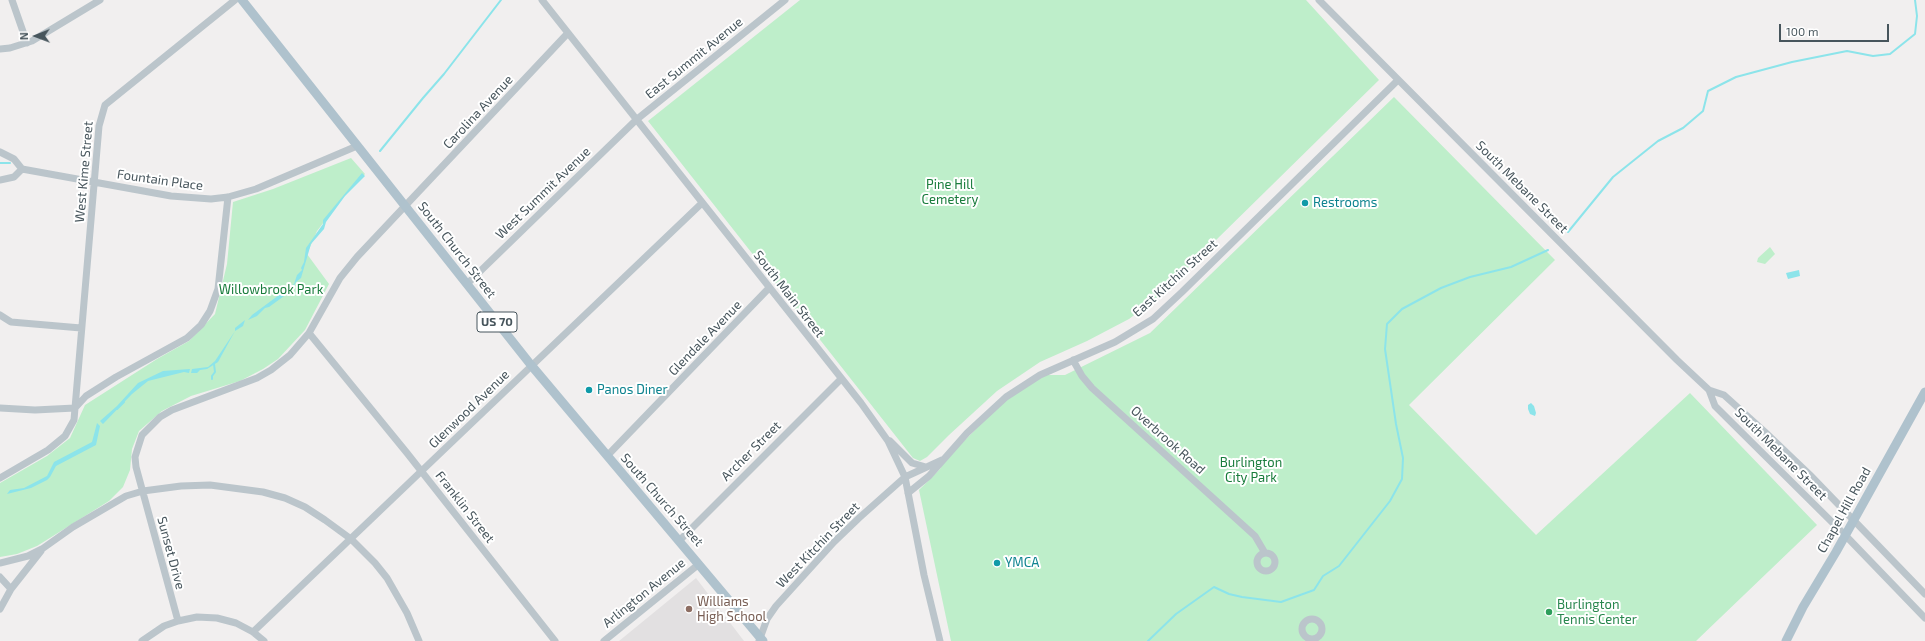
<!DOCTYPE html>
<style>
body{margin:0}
#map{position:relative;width:1925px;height:641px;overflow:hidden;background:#f1efef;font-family:"Exo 2",sans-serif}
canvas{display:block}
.north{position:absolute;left:16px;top:16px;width:40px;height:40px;-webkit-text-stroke:3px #fff;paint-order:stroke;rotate:269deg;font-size:11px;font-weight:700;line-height:16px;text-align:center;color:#47555c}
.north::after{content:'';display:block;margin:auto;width:14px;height:18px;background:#47555c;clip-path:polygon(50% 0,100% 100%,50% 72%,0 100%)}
.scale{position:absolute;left:1779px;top:24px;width:110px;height:18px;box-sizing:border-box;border:2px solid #47555c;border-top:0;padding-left:5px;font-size:12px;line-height:14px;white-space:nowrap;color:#47555c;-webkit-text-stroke:3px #fff;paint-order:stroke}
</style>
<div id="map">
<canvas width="1925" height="641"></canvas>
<div class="north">N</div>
<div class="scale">100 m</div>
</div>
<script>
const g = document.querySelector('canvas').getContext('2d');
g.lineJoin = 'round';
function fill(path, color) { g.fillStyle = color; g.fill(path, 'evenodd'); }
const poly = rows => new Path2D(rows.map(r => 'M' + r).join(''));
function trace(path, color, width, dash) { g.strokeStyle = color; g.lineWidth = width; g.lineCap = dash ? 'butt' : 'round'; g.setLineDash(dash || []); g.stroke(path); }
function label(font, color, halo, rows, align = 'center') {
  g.font = font + ' "Exo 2",sans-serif'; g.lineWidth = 4; g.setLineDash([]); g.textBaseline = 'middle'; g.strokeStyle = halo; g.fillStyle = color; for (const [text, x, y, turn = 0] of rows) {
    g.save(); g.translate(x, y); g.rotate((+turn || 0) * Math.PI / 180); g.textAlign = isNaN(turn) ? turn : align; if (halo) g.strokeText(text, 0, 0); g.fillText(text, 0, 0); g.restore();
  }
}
const education = poly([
 [696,578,744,641,619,641]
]);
const green = poly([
 [800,0,1306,0,1379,80,1160,295,1129,319,1087,341,1040,362,997,391,949,435,927,457,920,461,913,458,648,121],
 [1394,97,1555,260,1409,405,1536,535,1690,393,1817,525,1696,641,951,641,919,490,940,469,944,461,1007,398,1040,375,1065,375,1150,333],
 [351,158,365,174,341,200,317,231,307,254,329,284,305,330,278,359,263,369,240,381,191,396,162,411,139,431,132,449,130,470,123,487,109,501,37,546,17,554,0,557,0,483,47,456,70,438,85,405,157,359,189,341,215,314,227,264,233,202,273,189],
 [1770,247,1775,254,1765,264,1757,262,1758,258]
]);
const water = poly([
 [362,173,365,176,345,196,326,222,324,229,311,244,301,278,296,282,291,291,269,307,265,308,257,316,248,320,252,315,294,284,297,275,302,270,301,268,304,262,306,248,323,224,323,220],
 [1799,270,1800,276,1788,279,1786,273],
 [245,320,243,326,235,331,218,362,207,369,200,370,197,373,191,373,192,369,208,367,215,361,235,331,235,328],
 [190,369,189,373,184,372,148,381,132,394,103,424,100,421,117,406,138,383,163,371],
 [1531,403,1534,406,1536,413,1535,416,1530,414,1528,409,1528,405],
 [97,423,100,426,96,445,56,466,50,477,47,480,31,488,7,494,10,490,24,488,47,476,54,462,92,442]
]);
const stream = poly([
 [380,151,423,98,444,74,501,0],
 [0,163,10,163],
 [1568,232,1613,177,1658,141,1683,128,1703,111,1708,91,1736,77,1792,62,1847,51,1873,56,1890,54,1915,34,1917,16,1915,0],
 [212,379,212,376,215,372,214,364],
 [117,409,124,402],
 [1148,641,1176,614,1214,587,1229,594,1242,597,1281,602,1314,590,1323,576,1339,566,1390,501,1402,479,1403,458,1396,424,1385,349,1387,324,1402,309,1441,288,1470,277,1511,267,1548,250]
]);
const minor = poly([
 [12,0,27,43],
 [542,0,861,403,888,441,905,477,924,575,940,641],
 [1319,0,1677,360,1709,390,1724,395,1765,432,1810,475,1925,594],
 [0,49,10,48,32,41,100,0],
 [0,152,14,159,22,169],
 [22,169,171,196,211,199,228,197,256,189,357,146],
 [0,180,14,177,22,169],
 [467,284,636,120,785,0],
 [0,315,11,322,81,328],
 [309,333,407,453,555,641],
 [1073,360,1082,376,1092,388,1255,536,1265,553],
 [1709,390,1715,406,1845,535,1925,618],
 [0,408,35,410,75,408,99,126,105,105,235,0],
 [890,441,912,463,926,467],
 [607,456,769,288],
 [0,478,48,450,65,436,74,420,75,408,86,396,116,377,187,338,201,325,210,311,218,289,228,197],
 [908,493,929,476,967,433,1006,397,1040,375,1115,342,1153,319,1182,292,1398,80],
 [680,540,841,379],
 '1257 562a9 9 0 1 1 18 0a9 9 0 1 1-18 0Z',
 [0,563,28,556,42,549,73,527,126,496,143,491,181,486,210,485,263,492,285,498,305,507,325,520,351,539,375,563,387,578,407,613,419,641],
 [0,577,11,589],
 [0,609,11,589,41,551],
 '1302 629a10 10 0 1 1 20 0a10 10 0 1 1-20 0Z',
 [178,621,136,467,135,457,142,435,160,417,172,410,257,378,271,370,290,355,309,333,340,278,357,257,567,34],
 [253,632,702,203],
 [142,641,164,626,178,621,197,617,217,618,236,623,253,632,264,641],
 [604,641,699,564],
 [759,641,767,619,776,606,834,542,859,518,905,477,942,460]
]);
const major = poly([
 [242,0,531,365,763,641],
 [1786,641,1803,607,1836,552,1925,392]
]);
const markers = [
 [1305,203,4,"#0f9aa8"],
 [589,390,4,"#0f9aa8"],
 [997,563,4,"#0f9aa8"],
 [689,609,4,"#8d6e63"],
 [1549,612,4,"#2e9e5b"]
];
const shields = [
 [497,322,40]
];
const shieldNames = [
 ["US 70",497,322]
];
const streetNames = [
 ["East Summit Avenue",694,58,-39],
 ["Carolina Avenue",478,112,-47],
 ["West Kime Street",84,172,-85],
 ["Fountain Place",160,180,8],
 ["South Mebane Street",1522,187,45],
 ["West Summit Avenue",543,193,-44],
 ["South Church Street",457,250,52],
 ["East Kitchin Street",1175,278,-42],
 ["South Main Street",789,294,52],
 ["Glendale Avenue",705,338,-46],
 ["Glenwood Avenue",469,409,-44],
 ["Overbrook Road",1168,440,42],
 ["Archer Street",751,451,-45],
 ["South Mebane Street",1781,454,45],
 ["South Church Street",662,500,49],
 ["Franklin Street",465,507,52],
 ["Chapel Hill Road",1844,510,-61],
 ["West Kitchin Street",818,545,-46],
 ["Sunset Drive",171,553,75],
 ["Arlington Avenue",644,593,-39]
];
const parkNames = [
 ["Pine Hill",950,185],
 ["Cemetery",950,200],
 ["Willowbrook Park",271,290],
 ["Burlington",1251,463],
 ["City Park",1251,478]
];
const cultureNames = [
 ["Restrooms",1313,203],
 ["Panos Diner",597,390],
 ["YMCA",1005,563]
];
const educationNames = [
 ["Williams",697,602],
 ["High School",697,617]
];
const leisureNames = [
 ["Burlington",1557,605],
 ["Tennis Center",1557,620]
];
fill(education, '#e2e0e1');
fill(green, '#beeeca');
fill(water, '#8ce4ea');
trace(stream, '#8ce4ea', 2);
trace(minor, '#bbc5cb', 7);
trace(major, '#afc2cd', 9);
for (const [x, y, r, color] of markers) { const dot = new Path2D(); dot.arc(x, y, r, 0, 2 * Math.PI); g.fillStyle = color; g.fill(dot); trace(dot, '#fff', 1.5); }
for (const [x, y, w] of shields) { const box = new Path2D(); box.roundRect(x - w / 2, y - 10, w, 20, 3); g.fillStyle = '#fff'; g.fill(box); trace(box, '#47555c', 1); }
label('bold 12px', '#47555c', null, shieldNames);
label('13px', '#47555c', '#fff', streetNames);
label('13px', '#197c3c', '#fff', parkNames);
label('13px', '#0d838f', '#fff', cultureNames, 'left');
label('13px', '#785e54', '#fff', educationNames, 'left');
label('13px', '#27864d', '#fff', leisureNames, 'left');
</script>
